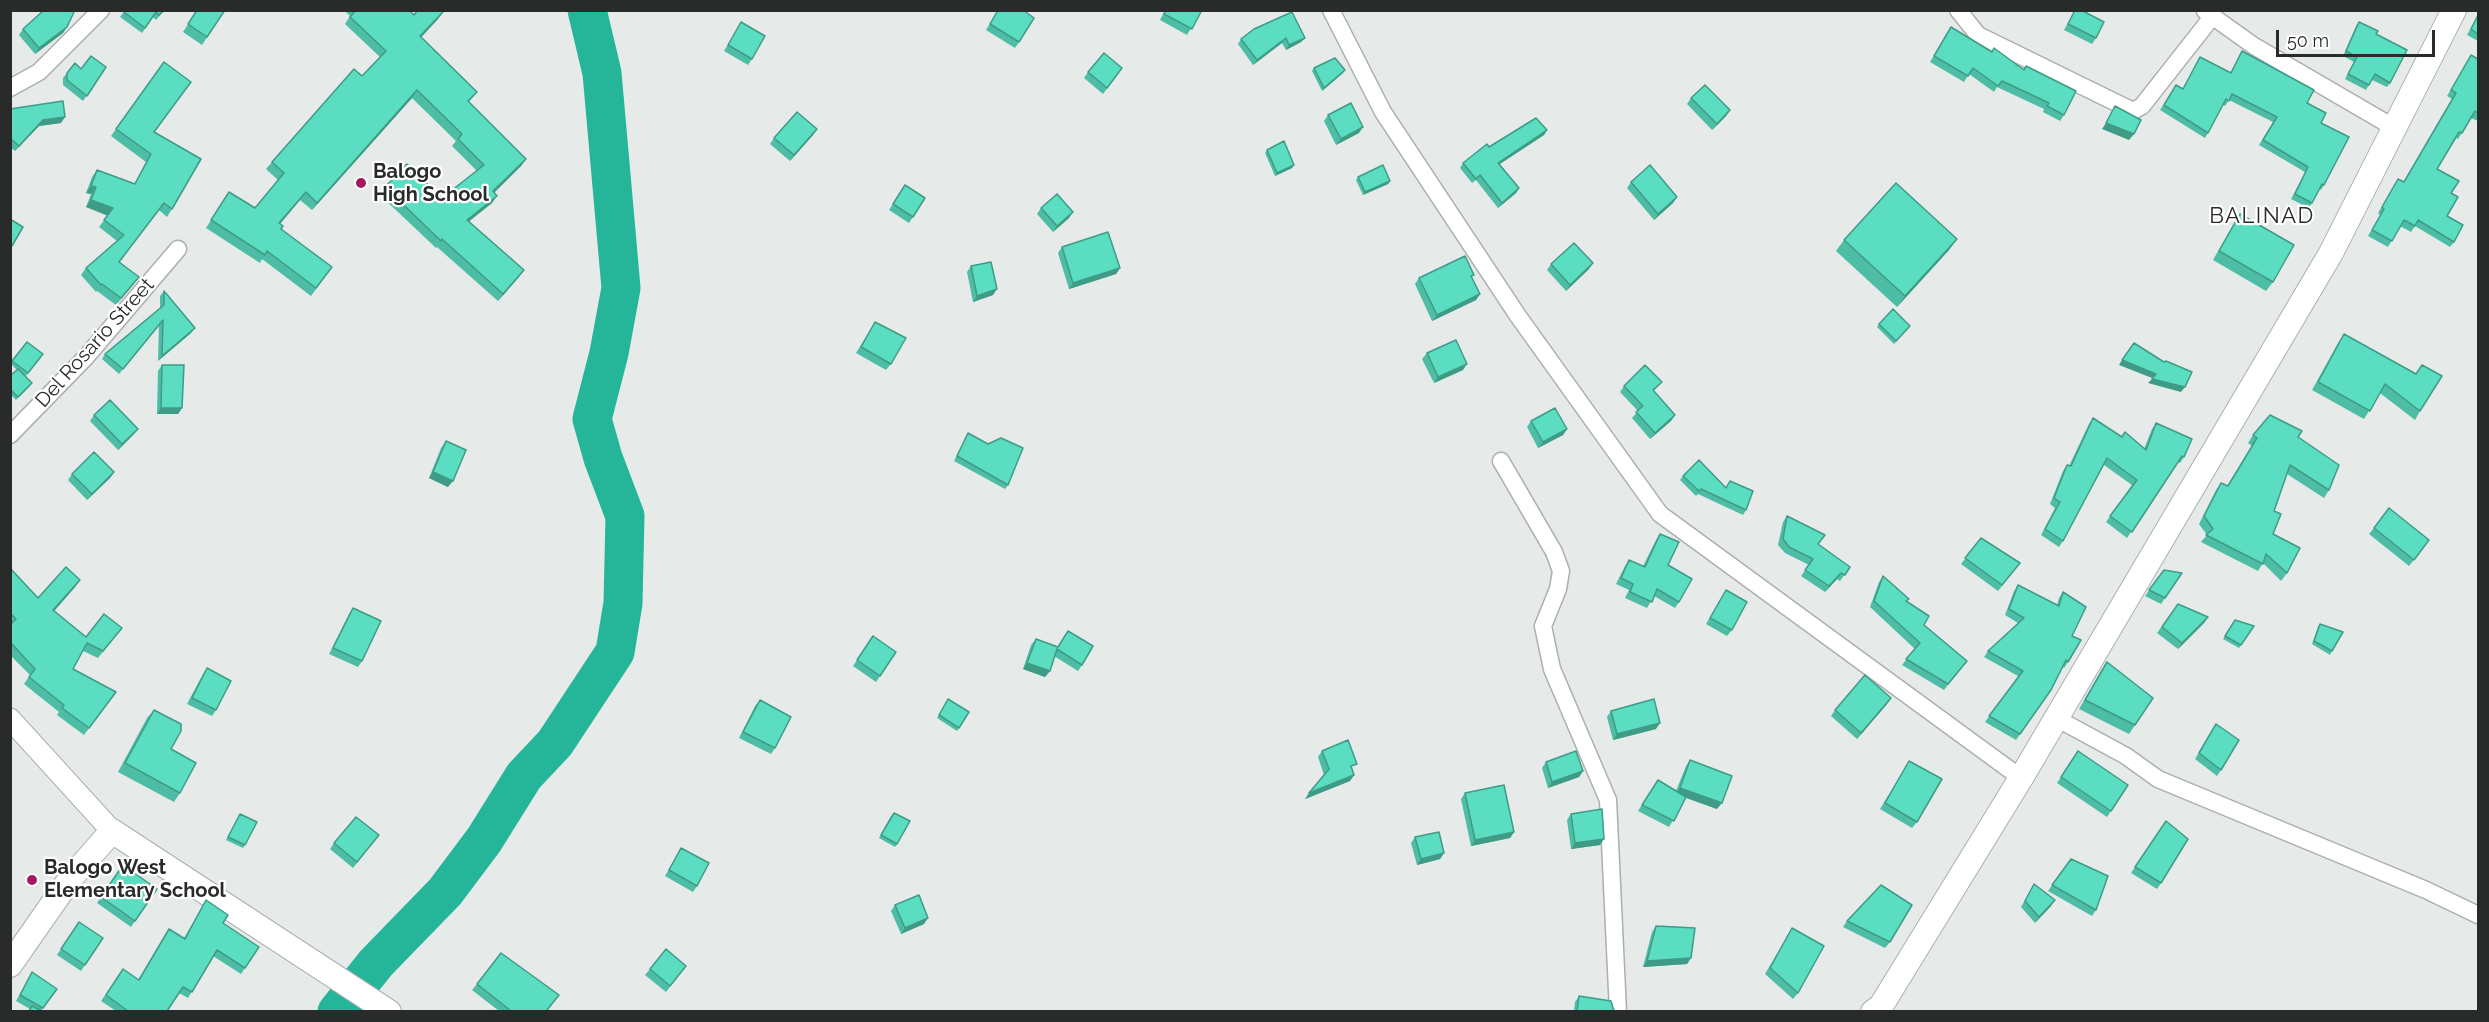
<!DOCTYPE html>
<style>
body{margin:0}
#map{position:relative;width:2489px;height:1022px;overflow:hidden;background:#e6eae9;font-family:Raleway,sans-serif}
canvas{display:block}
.frame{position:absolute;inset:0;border:12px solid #292a2a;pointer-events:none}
.scale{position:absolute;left:2276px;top:30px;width:159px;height:27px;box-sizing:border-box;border:3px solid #292a2a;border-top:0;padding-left:8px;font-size:18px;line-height:21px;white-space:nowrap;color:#292a2a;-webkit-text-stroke:4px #fff;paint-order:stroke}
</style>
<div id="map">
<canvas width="2489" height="1022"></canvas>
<div class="frame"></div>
<div class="scale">50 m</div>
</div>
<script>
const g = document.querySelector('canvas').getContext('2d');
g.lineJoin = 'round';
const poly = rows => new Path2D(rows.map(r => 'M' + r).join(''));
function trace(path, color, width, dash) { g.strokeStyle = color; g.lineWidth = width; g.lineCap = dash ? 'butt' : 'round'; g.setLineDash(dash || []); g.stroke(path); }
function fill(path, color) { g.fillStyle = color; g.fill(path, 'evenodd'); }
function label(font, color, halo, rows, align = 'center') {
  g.font = font + ' Raleway,sans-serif'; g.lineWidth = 4.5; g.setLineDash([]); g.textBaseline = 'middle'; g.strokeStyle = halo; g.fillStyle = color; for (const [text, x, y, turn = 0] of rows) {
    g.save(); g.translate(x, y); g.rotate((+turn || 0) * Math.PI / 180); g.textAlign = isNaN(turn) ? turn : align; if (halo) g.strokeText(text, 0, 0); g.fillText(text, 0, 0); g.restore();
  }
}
const river = poly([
 [337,1012,376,963,445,892,484,840,524,776,555,743,615,652,623,603,625,516,603,458,592,419,609,353,621,288,602,73,587,10]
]);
const minor = poly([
 [1331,10,1383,112,1518,316,1660,514,2021,778],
 [1958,10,1978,35,2133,111,2142,106,2212,17],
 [2205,11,2254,46,2393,127],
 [10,88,39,72,101,10],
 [10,435,86,357,178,249],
 [1501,461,1554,552,1561,571,1558,589,1543,626,1552,669,1608,800,1618,1012],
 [2056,718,2126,756,2158,779,2426,890,2478,915]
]);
const tertiary = poly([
 [10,719,112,831]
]);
const secondary = poly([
 [10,965,70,879,112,831,389,1012],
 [1873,1012,1881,1006,2021,778,2331,253,2454,10]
]);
const wall = poly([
 [125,10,165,10,156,20,153,17,142,33,120,17],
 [197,10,225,10,202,45,183,32],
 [344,10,409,10,414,15,438,19,421,37,477,92,469,102,526,159,521,166,494,192,492,203,469,221,524,270,518,278,498,301,437,247,436,248,380,195,385,187,442,198,477,171,452,146,456,141,412,98,312,210,300,200,280,224,281,229,332,267,311,296,262,259,260,263,206,228,229,192,255,208,278,180,266,169,272,162,362,76,380,57,345,24,350,16],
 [998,10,1023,10,1019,42,1015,48,986,30],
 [1165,10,1202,10,1187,35,1160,20],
 [2075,10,2096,38,2092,44,2064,30],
 [2478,15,2478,41,2467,35],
 [741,22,752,59,748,65,724,51],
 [2359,22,2376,34,2390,83,2387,87,2372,80,2366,90,2345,79,2354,62,2343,56,2356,26],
 [67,27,63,33,35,54,19,35,23,29],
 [1951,27,2023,69,2026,66,2064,115,2060,121,2043,112,2044,109,1997,87,1994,92,1969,74,1964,82,1930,62],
 [1305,38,1301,42,1286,50,1282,43,1253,65,1238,44,1241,39],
 [2242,51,2307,103,2321,123,2324,185,2321,190,2320,189,2309,208,2291,199,2305,172,2259,145,2273,122,2229,100,2225,106,2223,105,2205,138,2160,110,2176,85,2183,89,2200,57,2230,73],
 [2471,55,2478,59,2478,121,2471,118,2458,139,2456,138,2437,169,2451,193,2447,216,2454,242,2450,247,2415,226,2411,232,2400,226,2388,247,2368,236,2380,215,2378,213,2398,179,2404,182,2452,99,2447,96],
 [164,62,155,132,172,209,167,217,159,210,119,262,134,284,116,305,97,291,96,292,81,275,86,268,117,241,99,227,108,215,86,207,91,194,86,193,92,177,97,170,134,184,146,162,111,136],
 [106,67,83,101,63,85,63,78,67,73,81,69],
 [1314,68,1343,73,1322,91,1312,71],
 [1088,72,1118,74,1103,94,1084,78],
 [1691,98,1730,110,1726,116,1712,130,1687,104],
 [10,109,61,123,39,126,15,151,10,147],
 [1328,115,1359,133,1336,145,1324,121],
 [1547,130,1544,135,1500,164,1519,188,1516,193,1498,208,1476,180,1472,183,1460,168,1463,163,1489,147],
 [813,135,790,161,770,144,774,138],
 [1267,150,1292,168,1275,176,1265,153],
 [1358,177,1390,181,1388,184,1363,195,1356,180],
 [1631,182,1677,197,1673,203,1654,220,1627,188],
 [905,185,925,198,909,223,889,210],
 [1041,208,1069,218,1053,232,1037,214],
 [2240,214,2273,282,2266,291,2213,260,2234,223],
 [1957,239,1949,250,1897,307,1836,251,1844,240],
 [1062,247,1120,268,1116,274,1069,289,1058,253],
 [1551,264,1589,269,1566,291,1547,270],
 [971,266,993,295,973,302,967,272],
 [1419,278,1472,278,1480,294,1476,300,1432,321,1415,284],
 [164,291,195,328,191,333,158,361,159,325,119,374,102,359,105,354,160,308,160,296],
 [875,322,891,364,886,370,856,353],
 [1879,324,1908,329,1894,344,1877,327],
 [2344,334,2420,411,2415,420,2380,393,2364,419,2312,390,2338,343],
 [27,342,43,354,26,376,22,373,30,386,16,400,10,394,10,376,17,370,10,363],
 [1427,353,1463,370,1434,383,1422,359],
 [162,365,182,408,178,414,157,414,158,371],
 [1662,382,1654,391,1671,421,1650,439,1632,418,1638,411,1620,392,1624,386],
 [94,415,138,429,133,435,118,450,90,421],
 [2093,418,2122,437,2144,449,2152,429,2156,423,2184,457,2180,463,2178,462,2127,538,2106,522,2132,485,2104,465,2063,541,2059,547,2041,535,2055,508,2050,504,2063,471,2067,465,2069,466,2089,424],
 [1531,421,1567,429,1563,435,1538,448,1527,427],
 [968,433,1008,485,1005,489,954,461],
 [2253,435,2298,437,2329,490,2324,498,2287,474,2274,511,2273,534,2287,573,2281,581,2263,563,2258,571,2201,542,2207,535,2199,524,2216,490,2221,483,2227,486,2252,446,2248,443],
 [446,441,448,487,429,478,441,448],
 [114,472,110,478,87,500,68,480,72,474],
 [1683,476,1726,487,1730,481,1746,510,1743,515,1698,494,1696,496,1680,480],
 [1787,516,1818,544,1850,567,1840,581,1837,579,1825,592,1801,576,1809,565,1785,553,1778,545,1783,522],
 [2374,528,2425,546,2409,566,2369,534],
 [1660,534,1679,602,1675,608,1654,596,1647,608,1625,598,1629,590,1616,584,1625,566,1629,560,1643,566,1656,540],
 [1981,538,2020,563,1998,591,1961,564],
 [10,568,38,598,75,587,54,611,86,637,122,628,98,658,83,651,73,669,116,692,84,735,57,715,59,712,24,684,30,675,10,655],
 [2164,570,2182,573,2161,604,2145,596],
 [1883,576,1907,602,1924,625,1967,661,1944,690,1902,665,1915,649,1870,607,1879,582],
 [2018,585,2057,605,2059,598,2063,592,2072,636,2068,662,2064,668,2063,667,2051,690,2016,740,1985,722,2018,676,1984,657,1988,651,2018,623,2005,615,2014,591],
 [1726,590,1732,630,1727,636,1706,624],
 [2178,604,2208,617,2204,623,2178,649,2157,633],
 [353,608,362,661,358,667,329,654,349,614],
 [2235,620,2254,626,2239,648,2223,639],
 [2320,624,2332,651,2330,655,2312,644,2318,627],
 [873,636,896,652,876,682,853,666],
 [1036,639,1057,647,1082,665,1078,671,1054,656,1050,671,1045,677,1023,669,1031,645],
 [2107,662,2153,698,2129,734,2079,709,2101,671],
 [207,668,216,710,212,716,187,704,203,674],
 [948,699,969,712,957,731,937,718],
 [760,700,775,748,771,754,739,738,755,706],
 [1887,704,1857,739,1831,716,1835,710],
 [154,710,171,749,180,793,174,802,118,772,147,718],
 [1611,711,1656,729,1613,740,1607,717],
 [2216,724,2221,770,2217,776,2195,759],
 [1322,751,1352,770,1354,775,1350,781,1305,799,1324,775,1318,757],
 [2078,751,2128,785,2107,817,2057,783],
 [1690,760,1717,809,1686,798,1669,827,1638,811,1658,780,1676,791,1686,766],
 [1909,761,1917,822,1912,828,1880,809],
 [1546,762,1583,771,1579,777,1548,788,1542,768],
 [1465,793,1514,832,1510,838,1471,846,1461,799],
 [240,814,245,845,243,848,226,840],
 [1571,814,1600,845,1571,849,1567,820],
 [891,816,897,844,895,847,879,838],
 [2166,821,2161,883,2157,889,2131,873],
 [1415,837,1444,853,1440,859,1417,865,1411,843],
 [374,841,353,868,330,849,334,843],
 [681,848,697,886,693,892,665,876],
 [2071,859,2096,910,2092,916,2048,891],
 [123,865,157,889,131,927,97,903],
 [2034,884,2051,906,2035,923,2021,907],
 [206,900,223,923,245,968,241,974,213,956,188,998,179,993,167,1011,116,1011,101,1001,123,969,138,980,169,929,184,938],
 [895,905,924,924,901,934,891,911],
 [1847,921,1890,942,1885,948,1843,927],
 [79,922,103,938,81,971,57,955],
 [1656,926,1691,958,1687,964,1643,967,1652,932],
 [1792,928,1798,993,1793,999,1765,974],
 [686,966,666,992,645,975,650,969],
 [32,972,57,989,41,1011,42,1011,29,1011,30,1009,16,1001],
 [477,984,559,995,548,1010,550,1011,499,1011,472,990],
 [1579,996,1614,1011,1574,1011,1575,1002]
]);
const shadedWall = poly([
 [443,12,438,19,415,44,420,36],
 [67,27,63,33,35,54,39,48],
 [1286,38,1282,43,1253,65,1257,60],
 [1305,38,1301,42,1286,50,1289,45],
 [1345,70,1343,73,1322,91,1324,88],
 [417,90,412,98,312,210,317,203],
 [1730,110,1726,116,1712,130,1717,124],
 [65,117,61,123,39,126,15,151,19,146,43,120],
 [2106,123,2134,134,2129,140,2102,129],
 [1363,127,1359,133,1336,145,1341,139],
 [817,129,813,135,790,161,794,155],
 [1547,130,1544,135,1495,167,1498,163],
 [526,159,521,166,488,199,493,191],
 [1294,165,1292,168,1275,176,1277,173],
 [1390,181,1388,184,1363,195,1365,192],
 [91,186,96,187,91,194,86,193],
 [1519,188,1516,193,1498,208,1502,203],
 [306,192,300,200,274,231,279,223],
 [497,196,492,203,462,227,467,220],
 [1677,197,1673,203,1654,220,1658,214],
 [91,200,113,208,108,216,86,207],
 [1073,212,1069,218,1053,232,1057,226],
 [1957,239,1949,250,1897,307,1905,296],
 [1593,263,1589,269,1566,291,1570,285],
 [1120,268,1116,274,1069,289,1073,283],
 [524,270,518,278,498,301,503,294],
 [997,289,993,295,973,302,977,296],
 [1480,294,1476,300,1432,321,1437,315],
 [195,328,191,333,158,361,162,356],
 [2122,360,2156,374,2152,378,2119,365],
 [1467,364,1463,370,1434,383,1438,377],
 [2152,379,2185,387,2181,392,2148,383],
 [161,408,182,408,178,414,157,414],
 [1675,415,1671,421,1650,439,1655,433],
 [138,429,133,435,118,450,122,444],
 [1567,429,1563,435,1538,448,1543,442],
 [114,472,110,478,87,500,92,494],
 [433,472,453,481,448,487,429,478],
 [1841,573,1837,579,1825,592,1829,586],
 [80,580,75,587,49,617,53,610],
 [2208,617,2204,623,2178,649,2182,643],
 [1027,663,1050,671,1045,677,1023,669],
 [1891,698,1887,704,1857,739,1861,733],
 [1660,723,1656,729,1613,740,1617,734],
 [1583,771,1579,777,1548,788,1552,782],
 [1354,775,1350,781,1305,799,1309,793],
 [1680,788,1722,803,1717,809,1676,794],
 [1514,832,1510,838,1471,846,1475,840],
 [1604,839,1600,845,1571,849,1575,843],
 [1444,853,1440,859,1417,865,1421,859],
 [2055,900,2051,906,2035,923,2039,917],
 [928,918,924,924,901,934,905,928],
 [1691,958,1687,964,1643,967,1647,961]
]);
const building = poly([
 [44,10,75,10,67,27,39,48,23,29,44,10],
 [125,10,164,10,159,15,156,12,145,28,124,12,125,10],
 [197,10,225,10,207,37,188,24,197,10],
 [356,10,409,10,414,15,418,10,442,10,443,12,420,36,477,92,468,101,526,159,493,191,497,196,467,220,524,270,503,294,442,239,441,241,385,187,407,164,442,198,484,165,458,139,462,134,417,90,317,203,306,192,279,223,283,226,281,229,332,267,316,288,267,251,265,255,211,220,229,192,255,208,284,173,272,162,354,69,362,76,386,51,350,17,356,10],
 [998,10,1023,10,1034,18,1019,42,990,24,998,10],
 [1166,10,1202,10,1192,29,1164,14,1166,10],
 [2075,10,2081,10,2104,22,2096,38,2068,24,2075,10],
 [1292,12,1305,38,1289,45,1286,38,1257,60,1241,39,1254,29,1292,12],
 [2478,15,2478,34,2471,29,2478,15],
 [741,22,765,36,752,59,728,45,741,22],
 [2359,22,2378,31,2376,34,2407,50,2390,83,2375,74,2369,85,2348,74,2357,57,2346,51,2359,22],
 [1951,27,1992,52,1994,48,2024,70,2026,66,2076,91,2064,115,2047,106,2049,103,2002,81,1998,86,1973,68,1968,76,1934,56,1951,27],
 [2242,51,2314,90,2307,103,2326,113,2321,123,2349,137,2324,185,2322,184,2312,203,2295,194,2308,167,2263,140,2277,117,2232,94,2229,101,2226,99,2208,133,2164,105,2176,85,2183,89,2200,57,2231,73,2242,51],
 [1104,53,1122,68,1107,88,1088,72,1104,53],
 [2471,55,2478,59,2478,113,2475,111,2462,133,2459,132,2437,169,2459,181,2451,193,2458,197,2447,216,2463,225,2454,242,2418,220,2415,226,2404,220,2392,241,2372,230,2384,209,2382,207,2398,179,2404,182,2456,93,2451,90,2471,55],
 [91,56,106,67,87,96,67,80,67,73,75,63,81,69,91,56],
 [1335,58,1345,70,1324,88,1314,68,1335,58],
 [164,62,191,82,154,132,201,159,172,209,164,203,119,262,139,277,121,298,102,284,101,285,86,268,124,235,104,220,113,208,91,200,96,187,91,186,97,170,135,184,151,154,116,129,164,62],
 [1705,85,1730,110,1717,124,1691,98,1705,85],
 [63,101,65,117,43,120,19,146,10,138,10,109,63,101],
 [1351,103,1363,127,1341,139,1328,115,1351,103],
 [2115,106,2141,120,2134,134,2106,123,2115,106],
 [797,112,817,129,794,155,774,138,797,112],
 [1536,118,1547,130,1498,163,1519,188,1502,203,1480,175,1476,179,1463,163,1487,144,1489,147,1536,118],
 [1284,141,1294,165,1277,173,1267,150,1284,141],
 [1383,165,1390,181,1365,192,1358,177,1383,165],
 [1650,165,1677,197,1658,214,1631,182,1650,165],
 [1896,183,1957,239,1905,296,1844,240,1896,183],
 [905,185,925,198,913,217,893,204,905,185],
 [1057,194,1073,212,1057,226,1041,208,1057,194],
 [2240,214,2294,245,2273,282,2219,251,2240,214],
 [10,219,23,227,12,246,10,245,10,219],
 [1108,232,1120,268,1073,283,1062,247,1108,232],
 [1574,243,1593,263,1570,285,1551,264,1574,243],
 [1465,256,1474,275,1471,276,1480,294,1437,315,1419,278,1465,256],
 [991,262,997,289,977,296,971,266,991,262],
 [164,291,195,328,162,356,163,320,123,369,105,354,164,305,164,291],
 [1893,309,1910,326,1896,341,1879,324,1893,309],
 [875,322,906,338,891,364,861,347,875,322],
 [2344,334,2416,374,2422,365,2442,376,2420,411,2385,384,2370,411,2318,382,2344,334],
 [1456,340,1467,364,1438,377,1427,353,1456,340],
 [27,342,43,354,28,373,12,361,27,342],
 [2134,343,2164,362,2166,361,2192,372,2185,387,2152,379,2156,374,2122,360,2134,343],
 [162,365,184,365,182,408,161,408,162,365],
 [1645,365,1662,382,1653,390,1675,415,1655,433,1636,412,1643,406,1624,386,1645,365],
 [18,369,32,383,18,397,10,389,10,376,18,369],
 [110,400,138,429,122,444,94,415,110,400],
 [1555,408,1567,429,1543,442,1531,421,1555,408],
 [2270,415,2302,431,2298,437,2339,465,2329,490,2290,465,2274,511,2281,514,2273,534,2300,548,2287,573,2266,554,2263,564,2206,535,2213,529,2204,516,2221,483,2228,486,2257,438,2253,435,2270,415],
 [2093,418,2122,437,2125,432,2146,450,2156,423,2192,439,2184,457,2182,456,2132,532,2110,516,2137,480,2107,458,2063,541,2045,529,2060,502,2054,498,2067,465,2071,466,2093,418],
 [968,433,988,444,1001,438,1023,448,1008,485,957,456,968,433],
 [446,441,466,450,453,481,433,472,446,441],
 [94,452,114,472,92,494,72,474,94,452],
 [1699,460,1726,488,1730,481,1753,491,1746,510,1701,489,1699,491,1683,476,1699,460],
 [2389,508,2429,540,2414,560,2374,528,2389,508],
 [1787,516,1825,535,1818,544,1850,567,1845,575,1841,573,1829,586,1805,570,1813,559,1789,547,1783,539,1787,516],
 [1660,534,1679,542,1668,565,1692,579,1679,602,1657,589,1652,602,1630,592,1633,584,1621,578,1629,560,1645,567,1660,534],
 [1981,538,2020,563,2002,585,1965,558,1981,538],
 [66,567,80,580,53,610,86,637,104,614,122,628,103,651,87,643,73,669,116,692,89,728,62,708,64,705,29,677,35,669,10,642,10,625,16,619,10,613,10,568,38,598,66,567],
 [2164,570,2182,573,2165,598,2149,590,2164,570],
 [1883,576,1909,599,1906,601,1929,616,1924,625,1967,661,1948,684,1906,659,1920,643,1874,601,1883,576],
 [2018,585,2059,606,2063,592,2086,607,2072,636,2081,640,2068,662,2066,660,2051,690,2020,734,1989,716,2023,671,1988,651,2024,618,2009,609,2018,585],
 [1726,590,1747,602,1732,630,1710,618,1726,590],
 [2178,604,2208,617,2182,643,2162,627,2178,604],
 [353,608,381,621,362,661,333,648,353,608],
 [2235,620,2254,626,2241,645,2225,636,2235,620],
 [2320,624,2343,632,2332,651,2314,641,2320,624],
 [1068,631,1093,646,1082,665,1057,649,1050,671,1027,663,1036,639,1058,647,1068,631],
 [873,636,896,652,880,676,857,660,873,636],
 [2107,662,2153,698,2135,725,2085,700,2107,662],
 [207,668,231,681,216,710,192,698,207,668],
 [1865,675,1891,698,1861,733,1835,710,1865,675],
 [948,699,969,712,959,728,939,715,948,699],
 [1654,699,1660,723,1617,734,1611,711,1654,699],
 [760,700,791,717,775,748,743,732,760,700],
 [154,710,181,724,181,731,171,749,196,763,180,793,125,763,154,710],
 [2216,724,2239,740,2221,770,2199,753,2216,724],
 [1348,740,1357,764,1351,766,1354,775,1309,793,1329,769,1322,751,1348,740],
 [1576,751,1583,771,1552,782,1546,762,1576,751],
 [2078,751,2128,785,2111,811,2061,777,2078,751],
 [1690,760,1732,776,1722,803,1680,788,1690,760],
 [1909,761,1942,779,1917,822,1885,803,1909,761],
 [1658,780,1686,797,1674,821,1642,805,1658,780],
 [1504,785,1514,832,1475,840,1465,793,1504,785],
 [1602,809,1604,839,1575,843,1571,814,1602,809],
 [894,813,910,821,897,844,881,835,894,813],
 [240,814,257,822,245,845,228,837,240,814],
 [356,817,379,835,357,862,334,843,356,817],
 [2166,821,2188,839,2161,883,2135,867,2166,821],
 [1439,832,1444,853,1421,859,1415,837,1439,832],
 [681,848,709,863,697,886,669,870,681,848],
 [2071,859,2108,876,2096,910,2052,885,2071,859],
 [123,865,157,889,135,921,101,897,123,865],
 [2034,884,2055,900,2039,917,2025,901,2034,884],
 [1881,885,1912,905,1890,942,1847,921,1881,885],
 [919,895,928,918,905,928,895,905,919,895],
 [206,900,228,915,223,923,259,947,245,968,217,950,192,992,183,987,167,1011,128,1011,106,995,123,969,139,980,169,929,185,939,206,900],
 [79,922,103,938,85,965,61,949,79,922],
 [1656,926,1695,928,1691,958,1647,961,1656,926],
 [1792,928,1824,946,1798,993,1770,968,1792,928],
 [666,949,686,966,670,986,650,969,666,949],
 [501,953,559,995,547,1010,550,1011,511,1011,477,984,501,953],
 [32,972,57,989,43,1008,20,995,32,972],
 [1579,996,1611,1001,1614,1011,1577,1011,1579,996],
 [32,1006,42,1011,29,1011,32,1006]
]);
const markers = [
 [361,183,6,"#a31860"],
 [32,880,6,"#a31860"]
];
const poiNames = [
 ["Balogo",373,172],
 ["High School",373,195],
 ["Balogo West",44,868],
 ["Elementary School",44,891]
];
const streetNames = [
 ["Del Rosario Street",95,343,-48]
];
const quarterNames = [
 ["BALINAD",2262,216]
];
trace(river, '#25b69a', 39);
trace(minor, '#acafae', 19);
trace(tertiary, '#acafae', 23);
trace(secondary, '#acafae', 26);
trace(minor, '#fff', 16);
trace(tertiary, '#fff', 21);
trace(secondary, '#fff', 24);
fill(wall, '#4dbea5');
fill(shadedWall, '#3f9b86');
fill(building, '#5addc0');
trace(building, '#3f9b86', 1.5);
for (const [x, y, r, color] of markers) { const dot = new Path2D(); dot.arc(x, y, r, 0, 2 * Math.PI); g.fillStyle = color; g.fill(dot); trace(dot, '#fff', 2); }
label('bold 20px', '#292a2a', '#fff', poiNames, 'left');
label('20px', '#292a2a', '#fff', streetNames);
g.letterSpacing = '1.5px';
label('22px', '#292a2a', '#fff', quarterNames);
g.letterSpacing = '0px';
</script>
